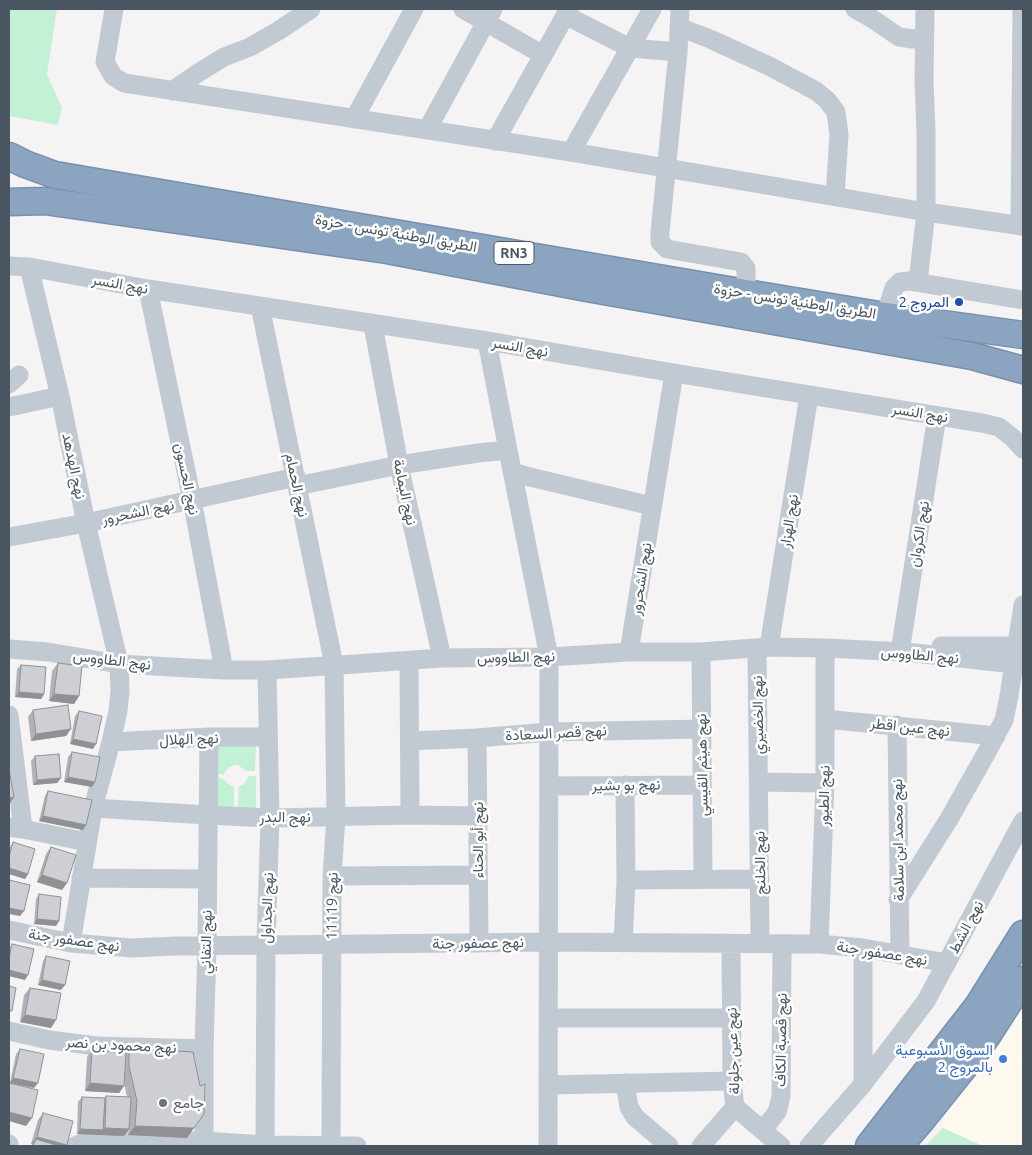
<!DOCTYPE html>
<meta charset="utf-8">
<style>
body{margin:0}
#map{position:relative;width:1032px;height:1155px;overflow:hidden;background:#f5f3f3;font-family:Ubuntu,sans-serif}
canvas{display:block}
.frame{position:absolute;inset:0;border:10px solid #4a5661;pointer-events:none}
</style>
<div id="map">
<canvas width="1032" height="1155"></canvas>
<div class="frame"></div>
</div>
<script>
const g = document.querySelector('canvas').getContext('2d');
g.lineJoin = 'round';
function fill(path, color) { g.fillStyle = color; g.fill(path, 'evenodd'); }
const poly = rows => new Path2D(rows.map(r => 'M' + r).join(''));
function trace(path, color, width, dash) { g.strokeStyle = color; g.lineWidth = width; g.lineCap = dash ? 'butt' : 'round'; g.setLineDash(dash || []); g.stroke(path); }
function label(font, color, halo, rows, align = 'center') {
  g.font = font + ' Ubuntu,Vazirmatn,sans-serif'; g.lineWidth = 5; g.setLineDash([]); g.textBaseline = 'middle'; g.strokeStyle = halo; g.fillStyle = color; for (const [text, x, y, turn = 0] of rows) {
    g.save(); g.translate(x, y); g.rotate((+turn || 0) * Math.PI / 180); g.textAlign = isNaN(turn) ? turn : align; if (halo) g.strokeText(text, 0, 0); g.fillText(text, 0, 0); g.restore();
  }
}
const commercial = poly([
 [1023,1002,1023,1146,983,1146,943,1128,944,1116]
]);
const green = poly([
 [9,9,57,9,47,74,62,108,58,125,9,116],
 [214,742,256,743,255,771,246,771,238,765,233,765,227,769,223,775,215,773],
 [249,776,256,776,256,814,237,812,239,787,245,783],
 [215,777,224,779,228,784,234,787,234,811,212,809],
 [943,1128,983,1146,925,1146]
]);
const minor = poly([
 [114,9,105,62,113,76,124,83,571,152,926,212,1023,226],
 [463,9,543,55],
 [680,9,678,52,660,232,660,242,667,249,741,262,746,268,746,293],
 [855,9,871,18,899,37,913,39,924,38],
 [565,15,630,48,678,52],
 [679,27,710,39,769,66,816,91,827,100,836,112,839,135,835,196],
 [172,91,198,73,224,57,250,47,278,31,311,9],
 [354,119,414,9],
 [427,130,493,9],
 [495,141,569,9],
 [571,152,652,9],
 [1020,226,1022,9],
 [9,266,29,267,148,289,487,341,674,373,982,423,999,427,1013,438,1023,449],
 [29,267,60,396,86,523,119,664,120,691,118,711,111,742,93,808,71,943],
 [918,282,926,212,926,131,924,82,925,9],
 [148,289,192,500,224,670],
 [260,306,334,665,336,817,332,876,331,1146],
 [885,316,894,288,900,282,909,281,1023,300],
 [373,325,399,465,442,658],
 [487,341,508,450,549,657,548,1146],
 [9,384,19,375],
 [9,407,60,396],
 [512,472,530,477,652,506],
 [297,486,399,465,478,453,508,450],
 [9,537,86,523,296,477],
 [941,646,1017,646],
 [769,647,809,395],
 [757,648,760,944],
 [9,649,48,652,119,664,224,670,267,670,442,658,549,657,629,652,701,652,769,647,825,648,906,652,1023,665],
 [629,652,674,373],
 [701,652,703,879],
 [900,652,937,416],
 [409,661,410,815],
 [9,715,23,829],
 [825,719,996,736],
 [897,725,900,955],
 [477,738,479,943],
 [410,741,477,738,549,732,702,729],
 [111,742,209,737,268,737],
 [759,782,825,783],
 [549,786,702,785],
 [93,808,208,815,270,818,410,815,478,816],
 [9,827,23,829,87,842],
 [332,876,478,875],
 [81,878,207,879],
 [626,880,760,879],
 [898,900,949,819,988,750,1004,720,1009,696,1023,605],
 [9,930,71,943,132,948,176,946,549,942,819,944,863,948,947,963],
 [623,943,626,880,625,785],
 [819,944,825,783,825,648],
 [863,948,863,1084],
 [549,1018,732,1018],
 [9,1031,49,1040,97,1046,204,1049],
 [625,1083,629,1107,635,1117,669,1146],
 [549,1085,732,1081],
 [735,1107,781,1146],
 [763,1130,777,1112,779,1105,781,1096,782,944],
 [9,1144,9,1146],
 [75,1146,82,1143,91,1141,204,1141,265,1145,357,1146],
 [204,1146,204,1049,207,946,209,737],
 [265,1146,266,945,270,818,267,670],
 [701,1146,735,1107,732,1081,731,944],
 [809,1146,863,1084,926,1001,1023,821]
]);
const highway = poly([
 [9,156,25,164,55,175,746,293,885,316,1023,335],
 [9,202,45,201,387,250,587,288,972,356,1023,370],
 [869,1146,978,1006,1023,934],
 [899,1146,920,1122,969,1061,987,1036,1023,980]
]);
const wall = poly([
 [58,663,79,696,74,704,49,701,52,671],
 [21,665,44,694,41,699,15,697,17,669],
 [33,710,71,729,66,736,31,741,28,717],
 [79,711,93,749,70,744,75,716],
 [72,752,92,787,64,782,68,757],
 [35,756,61,778,57,783,33,785,31,761],
 [48,791,83,830,39,821,45,796],
 [13,842,28,874,25,879,9,874,9,849],
 [51,847,62,890,37,882,46,854],
 [39,894,56,926,34,924,36,899],
 [12,944,25,980,9,976,9,949],
 [46,956,61,990,38,985,43,961],
 [30,988,51,1028,20,1022,24,995],
 [129,1048,187,1138,128,1135,129,1130,124,1136,77,1134,78,1102,82,1097,105,1098,106,1096,127,1097,124,1083,124,1086,119,1093,85,1091,87,1057,92,1050,125,1053],
 [20,1049,34,1088,10,1083,16,1054],
 [43,1113,66,1146,31,1146,32,1144,31,1144,38,1120]
]);
const shadedWall = poly([
 [19,692,44,694,41,699,15,697],
 [54,694,79,696,74,704,49,701],
 [71,729,66,736,31,741,36,734],
 [73,739,96,744,93,749,70,744],
 [68,777,95,782,92,787,64,782],
 [61,778,57,783,33,785,37,780],
 [14,797,9,805,9,798],
 [43,816,86,825,83,830,39,821],
 [9,868,28,874,25,879,9,874],
 [42,875,67,883,62,890,37,882],
 [9,908,24,911,20,916,9,914],
 [37,919,59,921,56,926,34,924],
 [9,970,28,975,25,980,9,976],
 [42,980,65,985,61,990,38,985],
 [25,1015,56,1020,51,1028,20,1022],
 [13,1078,38,1083,34,1088,10,1083],
 [90,1083,124,1086,119,1093,85,1091],
 [9,1112,32,1118,26,1126,9,1121],
 [135,1126,194,1128,187,1138,128,1135],
 [105,1128,129,1129,124,1136,77,1134,80,1129,103,1130],
 [37,1137,67,1145,66,1146,39,1146,36,1139,32,1144,31,1144]
]);
const building = poly([
 [58,663,82,666,79,696,54,694,58,663],
 [21,665,46,667,44,694,19,692,21,665],
 [68,705,71,729,36,734,33,710,68,705],
 [79,711,102,716,96,744,73,739,79,711],
 [72,752,100,757,95,782,68,777,72,752],
 [59,754,61,778,37,780,35,756,59,754],
 [9,770,14,797,9,798,9,770],
 [48,791,92,800,86,825,43,816,48,791],
 [13,842,35,849,28,874,9,868,9,857,13,842],
 [51,847,76,855,67,883,42,875,51,847],
 [9,880,30,885,24,911,9,908,9,880],
 [39,894,61,897,59,921,37,919,39,894],
 [12,944,34,949,28,975,9,970,9,958,12,944],
 [46,956,70,961,65,985,42,980,46,956],
 [9,986,16,988,12,1011,9,1011,9,986],
 [30,988,61,993,56,1020,25,1015,30,988],
 [129,1048,193,1052,200,1086,205,1084,204,1114,194,1128,135,1126,137,1101,129,1066,129,1048],
 [20,1049,44,1054,38,1083,13,1078,20,1049],
 [92,1050,126,1053,124,1086,90,1083,92,1050],
 [9,1083,38,1090,32,1118,9,1112,9,1083],
 [106,1096,131,1097,129,1129,105,1128,106,1096],
 [82,1097,105,1098,103,1130,80,1129,82,1097],
 [43,1113,73,1121,67,1145,37,1137,43,1113],
 [36,1139,59,1146,33,1146,36,1139]
]);
const markers = [
 [959,302,5,"#1a4fb4"],
 [1003,1059,5,"#3f7fe0"],
 [163,1103,5,"#6b7280"]
];
const shields = [
 [514,253,40]
];
const shieldNames = [
 ["RN3",514,253]
];
const streetNames = [
 ["الطريق الوطنية تونس - حزوة",396,233,10],
 ["نهج النسر",120,284,10],
 ["الطريق الوطنية تونس - حزوة",795,301,9],
 ["نهج النسر",520,347,10],
 ["نهج النسر",920,413,9],
 ["نهج الهدهد",74,466,78],
 ["نهج الحسون",187,479,78],
 ["نهج الحمام",297,485,78],
 ["نهج اليمامة",405,492,78],
 ["نهج الشحرور",138,512,-12],
 ["نهج الهزار",789,521,-81],
 ["نهج الكروان",919,534,-81],
 ["نهج الشحرور",641,579,-81],
 ["نهج الطاووس",920,655,5],
 ["نهج الطاووس",516,657,-1],
 ["نهج الطاووس",112,660,7],
 ["نهج الخضيري",758,715,-91],
 ["نهج عين اقطر",910,727,6],
 ["نهج قصر السعادة",556,733,-3],
 ["نهج الهلال",189,739,-2],
 ["نهج هيثم القيسي",702,765,-91],
 ["نهج بو بشير",626,785,-1],
 ["نهج الطيور",824,796,-89],
 ["نهج البدر",285,817],
 ["نهج أبو الحناء",478,840,-90],
 ["نهج محمد ابن سلامة",898,840,-91],
 ["نهج الخلنج",760,863,-91],
 ["نهج 11119",332,906,-89],
 ["نهج الجداول",267,908,-88],
 ["نهج الشط",966,927,-62],
 ["نهج عصفور جنة",74,940,8],
 ["نهج التفاني",206,942,-89],
 ["نهج عصفور جنة",478,943,-1],
 ["نهج عصفور جنة",882,953,9],
 ["نهج قصبة الكاف",781,1040,-89],
 ["نهج محمود بن نصر",121,1045,3],
 ["نهج عين جلولة",733,1051,-92]
];
const transitNames = [
 ["المروج 2",949,302]
];
const shopNames = [
 ["السوق الأسبوعية",993,1050],
 ["بالمروج 2",993,1067]
];
const worshipNames = [
 ["جامع",173,1103]
];
fill(commercial, '#fdf9ef');
fill(green, '#c3f1d5');
trace(highway, '#7690ad', 29);
trace(minor, '#c1cad2', 19);
trace(highway, '#8ba5c1', 26);
fill(wall, '#b0b2b7');
fill(shadedWall, '#909195');
fill(building, '#cdcfd5');
trace(building, '#909195', 1);
for (const [x, y, r, color] of markers) { const dot = new Path2D(); dot.arc(x, y, r, 0, 2 * Math.PI); g.fillStyle = color; g.fill(dot); trace(dot, '#fff', 2); }
for (const [x, y, w] of shields) { const box = new Path2D(); box.roundRect(x - w / 2, y - 11.5, w, 23, 4); g.fillStyle = '#fff'; g.fill(box); trace(box, '#4a5661', 1); }
label('bold 14px', '#4a5661', null, shieldNames);
label('15px', '#4a5661', '#fff', streetNames);
label('15px', '#164399', '#fff', transitNames, 'right');
label('15px', '#366cbe', '#fff', shopNames, 'right');
label('15px', '#5b616d', '#fff', worshipNames, 'left');
</script>
